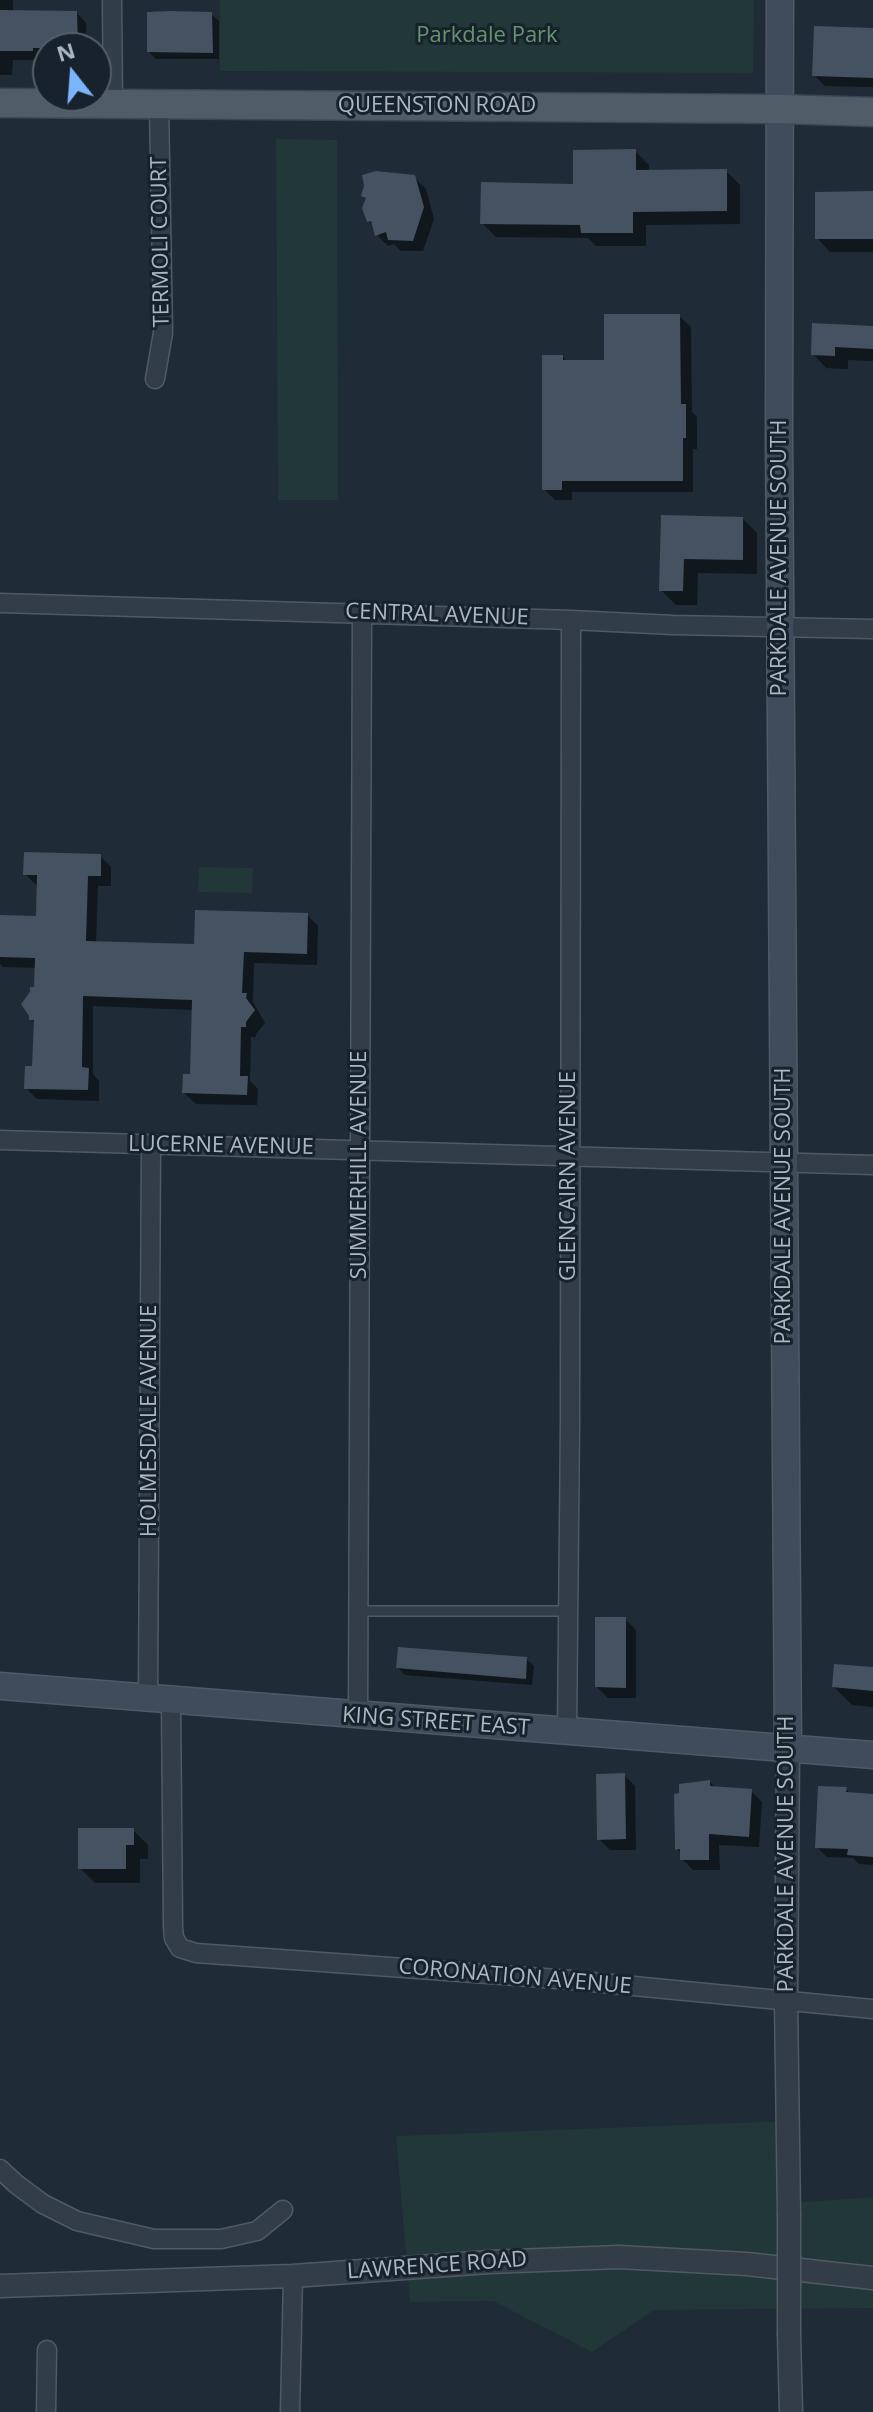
<!DOCTYPE html>
<style>
body{margin:0}
#map{position:relative;width:873px;height:2412px;overflow:hidden;background:#1f2b37;font-family:"Open Sans",sans-serif}
canvas{display:block}
.north{position:absolute;left:32px;top:32px;width:80px;height:80px;box-sizing:border-box;background:#18222c;border:2px solid #535e69;border-radius:50%;rotate:343deg;font-size:22px;font-weight:700;line-height:32px;text-align:center;color:#acb7c5}
.north::after{content:'';display:block;margin:auto;width:28px;height:36px;background:#7bb5fb;clip-path:polygon(50% 0,100% 100%,50% 72%,0 100%)}
</style>
<div id="map">
<canvas width="873" height="2412"></canvas>
<div class="north">N</div>
</div>
<script>
const g = document.querySelector('canvas').getContext('2d');
g.lineJoin = 'round';
function fill(path, color) { g.fillStyle = color; g.fill(path, 'evenodd'); }
const poly = rows => new Path2D(rows.map(r => 'M' + r).join(''));
function trace(path, color, width, dash) { g.strokeStyle = color; g.lineWidth = width; g.lineCap = dash ? 'butt' : 'round'; g.setLineDash(dash || []); g.stroke(path); }
function label(font, color, halo, rows, align = 'center') {
  g.font = font + ' "Open Sans",sans-serif'; g.lineWidth = 6; g.setLineDash([]); g.textBaseline = 'middle'; g.strokeStyle = halo; g.fillStyle = color; for (const [text, x, y, turn = 0] of rows) {
    g.save(); g.translate(x, y); g.rotate((+turn || 0) * Math.PI / 180); g.textAlign = isNaN(turn) ? turn : align; if (halo) g.strokeText(text, 0, 0); g.fillText(text, 0, 0); g.restore();
  }
}
const green = poly([
 [220,0,754,0,753,73,220,71],
 [276,139,337,140,338,500,278,500],
 [199,867,253,868,252,893,198,892],
 [788,2121,791,2203,873,2197,873,2308,654,2310,592,2352,493,2301,410,2302,396,2136]
]);
const shadow = poly([
 [0,0,13,0,13,12,77,13,86,23,87,48,48,48,48,60,13,60,12,75,0,75],
 [211,14,219,21,219,59,156,59,149,52],
 [873,30,873,87,825,86,814,75],
 [635,151,649,165,649,172,726,171,740,185,740,224,646,225,646,246,596,246,588,238,496,237,482,223,575,186],
 [414,177,426,189,434,219,423,251,401,251,394,244,388,246,377,235,375,227,369,221,367,200,363,196],
 [873,192,873,252,830,252,817,238],
 [679,316,691,327,692,412,697,417,697,449,693,449,693,492,572,492,572,500,555,500,544,489,563,357,568,362,606,362],
 [873,328,873,361,848,360,848,369,826,368,813,354],
 [663,517,743,519,757,533,757,574,698,573,697,605,676,605,661,590],
 [100,856,111,867,111,886,98,886,96,944,196,946,307,915,318,926,317,965,254,963,253,1002,265,1023,256,1034,256,1037,251,1037,250,1081,258,1089,257,1105,196,1104,184,1093,192,1076,194,1010,93,1006,93,1074,99,1081,99,1101,37,1099,26,1088,34,1068,36,1024,31,1019,37,968,3,967,0,964,0,917,38,918,39,885,36,885,25,874],
 [625,1619,636,1630,636,1698,608,1698,597,1687],
 [526,1659,534,1666,532,1685,405,1675,398,1668],
 [873,1669,873,1707,852,1705,834,1687],
 [624,1775,635,1786,636,1850,610,1850,599,1839],
 [710,1782,716,1788,751,1791,762,1802,759,1847,719,1845,720,1870,693,1870,682,1859,682,1854,677,1849,681,1795],
 [846,1789,851,1794,873,1796,873,1865,859,1864,853,1858,827,1857,817,1847],
 [133,1830,148,1845,148,1859,140,1859,140,1883,95,1883,80,1868]
]);
const building = poly([
 [0,10,77,11,78,48,33,48,33,51,0,51],
 [169,11,212,12,213,53,147,52,147,12],
 [814,26,873,28,873,78,812,76],
 [636,149,636,170,727,169,727,211,633,212,633,233,581,233,580,225,480,224,481,182,573,184,573,150],
 [376,171,415,175,424,207,413,241,388,240,386,232,375,236,371,221,367,222,362,208,366,198,361,196,364,186,362,175],
 [873,191,873,239,815,239,815,192],
 [604,314,680,314,681,404,686,404,686,438,683,438,683,481,562,481,562,490,542,490,542,355,563,355,563,360,604,360],
 [812,323,873,326,873,349,835,347,835,356,811,355],
 [661,515,743,517,743,560,684,559,683,591,659,591],
 [24,852,101,854,101,876,88,876,86,941,194,944,195,910,308,913,307,954,244,952,242,993,247,993,246,998,255,1010,246,1022,246,1027,241,1027,240,1076,248,1076,247,1095,182,1093,183,1074,190,1074,192,1000,83,996,82,1067,89,1068,88,1090,24,1089,25,1066,32,1066,34,1020,29,1020,29,1016,21,1004,30,992,30,987,34,987,35,958,0,957,0,915,36,916,37,875,23,875],
 [595,1617,626,1617,626,1688,595,1687],
 [398,1647,527,1657,526,1679,396,1668],
 [834,1664,873,1667,873,1691,832,1687],
 [625,1773,626,1839,597,1840,596,1774],
 [710,1780,710,1786,752,1789,749,1837,709,1834,709,1860,680,1860,680,1849,675,1850,674,1794,679,1793,679,1784],
 [818,1786,847,1787,846,1792,873,1794,873,1857,847,1855,848,1849,815,1848],
 [78,1828,134,1828,134,1845,126,1845,126,1869,78,1869]
]);
const service = poly([
 [359,1611,568,1611]
]);
const minor = poly([
 [112,0,113,103],
 [155,379,163,333,159,104],
 [0,603,571,620,673,625,873,629],
 [0,1140,873,1165],
 [148,1699,151,1144],
 [171,1701,173,1926,174,1938,180,1948,196,1953,571,1980,873,2009],
 [358,1716,362,613],
 [567,1732,570,1422,571,620],
 [0,2169,16,2184,43,2204,77,2221,154,2239,221,2239,257,2231,283,2210],
 [46,2412,47,2350],
 [290,2412,293,2276]
]);
const tertiary = poly([
 [788,1749,786,2001,789,2214],
 [0,2286,293,2276,489,2262,619,2257,747,2264,873,2278],
 [789,2335,791,2412]
]);
const secondary = poly([
 [780,0,779,435,788,1749],
 [0,1686,873,1755]
]);
const primary = poly([
 [0,103,780,109,873,112]
]);
const tertiaryBridge = poly([
 [789,2214,789,2335]
]);
const parkNames = [
 ["Parkdale Park",487,36]
];
const streetNames = [
 ["QUEENSTON ROAD",437,106],
 ["TERMOLI COURT",161,242,-91],
 ["PARKDALE AVENUE SOUTH",780,558,-90],
 ["CENTRAL AVENUE",437,615,2],
 ["LUCERNE AVENUE",221,1146,1],
 ["SUMMERHILL AVENUE",360,1165,-90],
 ["GLENCAIRN AVENUE",569,1176,-90],
 ["PARKDALE AVENUE SOUTH",784,1206,-90],
 ["HOLMESDALE AVENUE",150,1421,-90],
 ["KING STREET EAST",436,1722,4],
 ["PARKDALE AVENUE SOUTH",787,1854,-90],
 ["CORONATION AVENUE",515,1977,5],
 ["LAWRENCE ROAD",437,2266,-4]
];
fill(green, '#213738');
fill(shadow, '#0007');
fill(building, '#455261');
trace(service, '#505a66', 12);
trace(minor, '#505a66', 21);
trace(tertiary, '#505a66', 25);
trace(secondary, '#505a66', 29);
trace(primary, '#3c4651', 31);
trace(service, '#323d47', 9);
trace(minor, '#323d47', 18);
trace(tertiary, '#323d47', 22);
trace(secondary, '#404c5b', 26);
trace(primary, '#505c68', 28);
trace(tertiaryBridge, '#505a66', 25, []);
trace(tertiaryBridge, '#323d47', 22);
label('22px', '#64956b', '#18222c', parkNames);
label('22px', '#acb7c5', '#18222c', streetNames);
</script>
